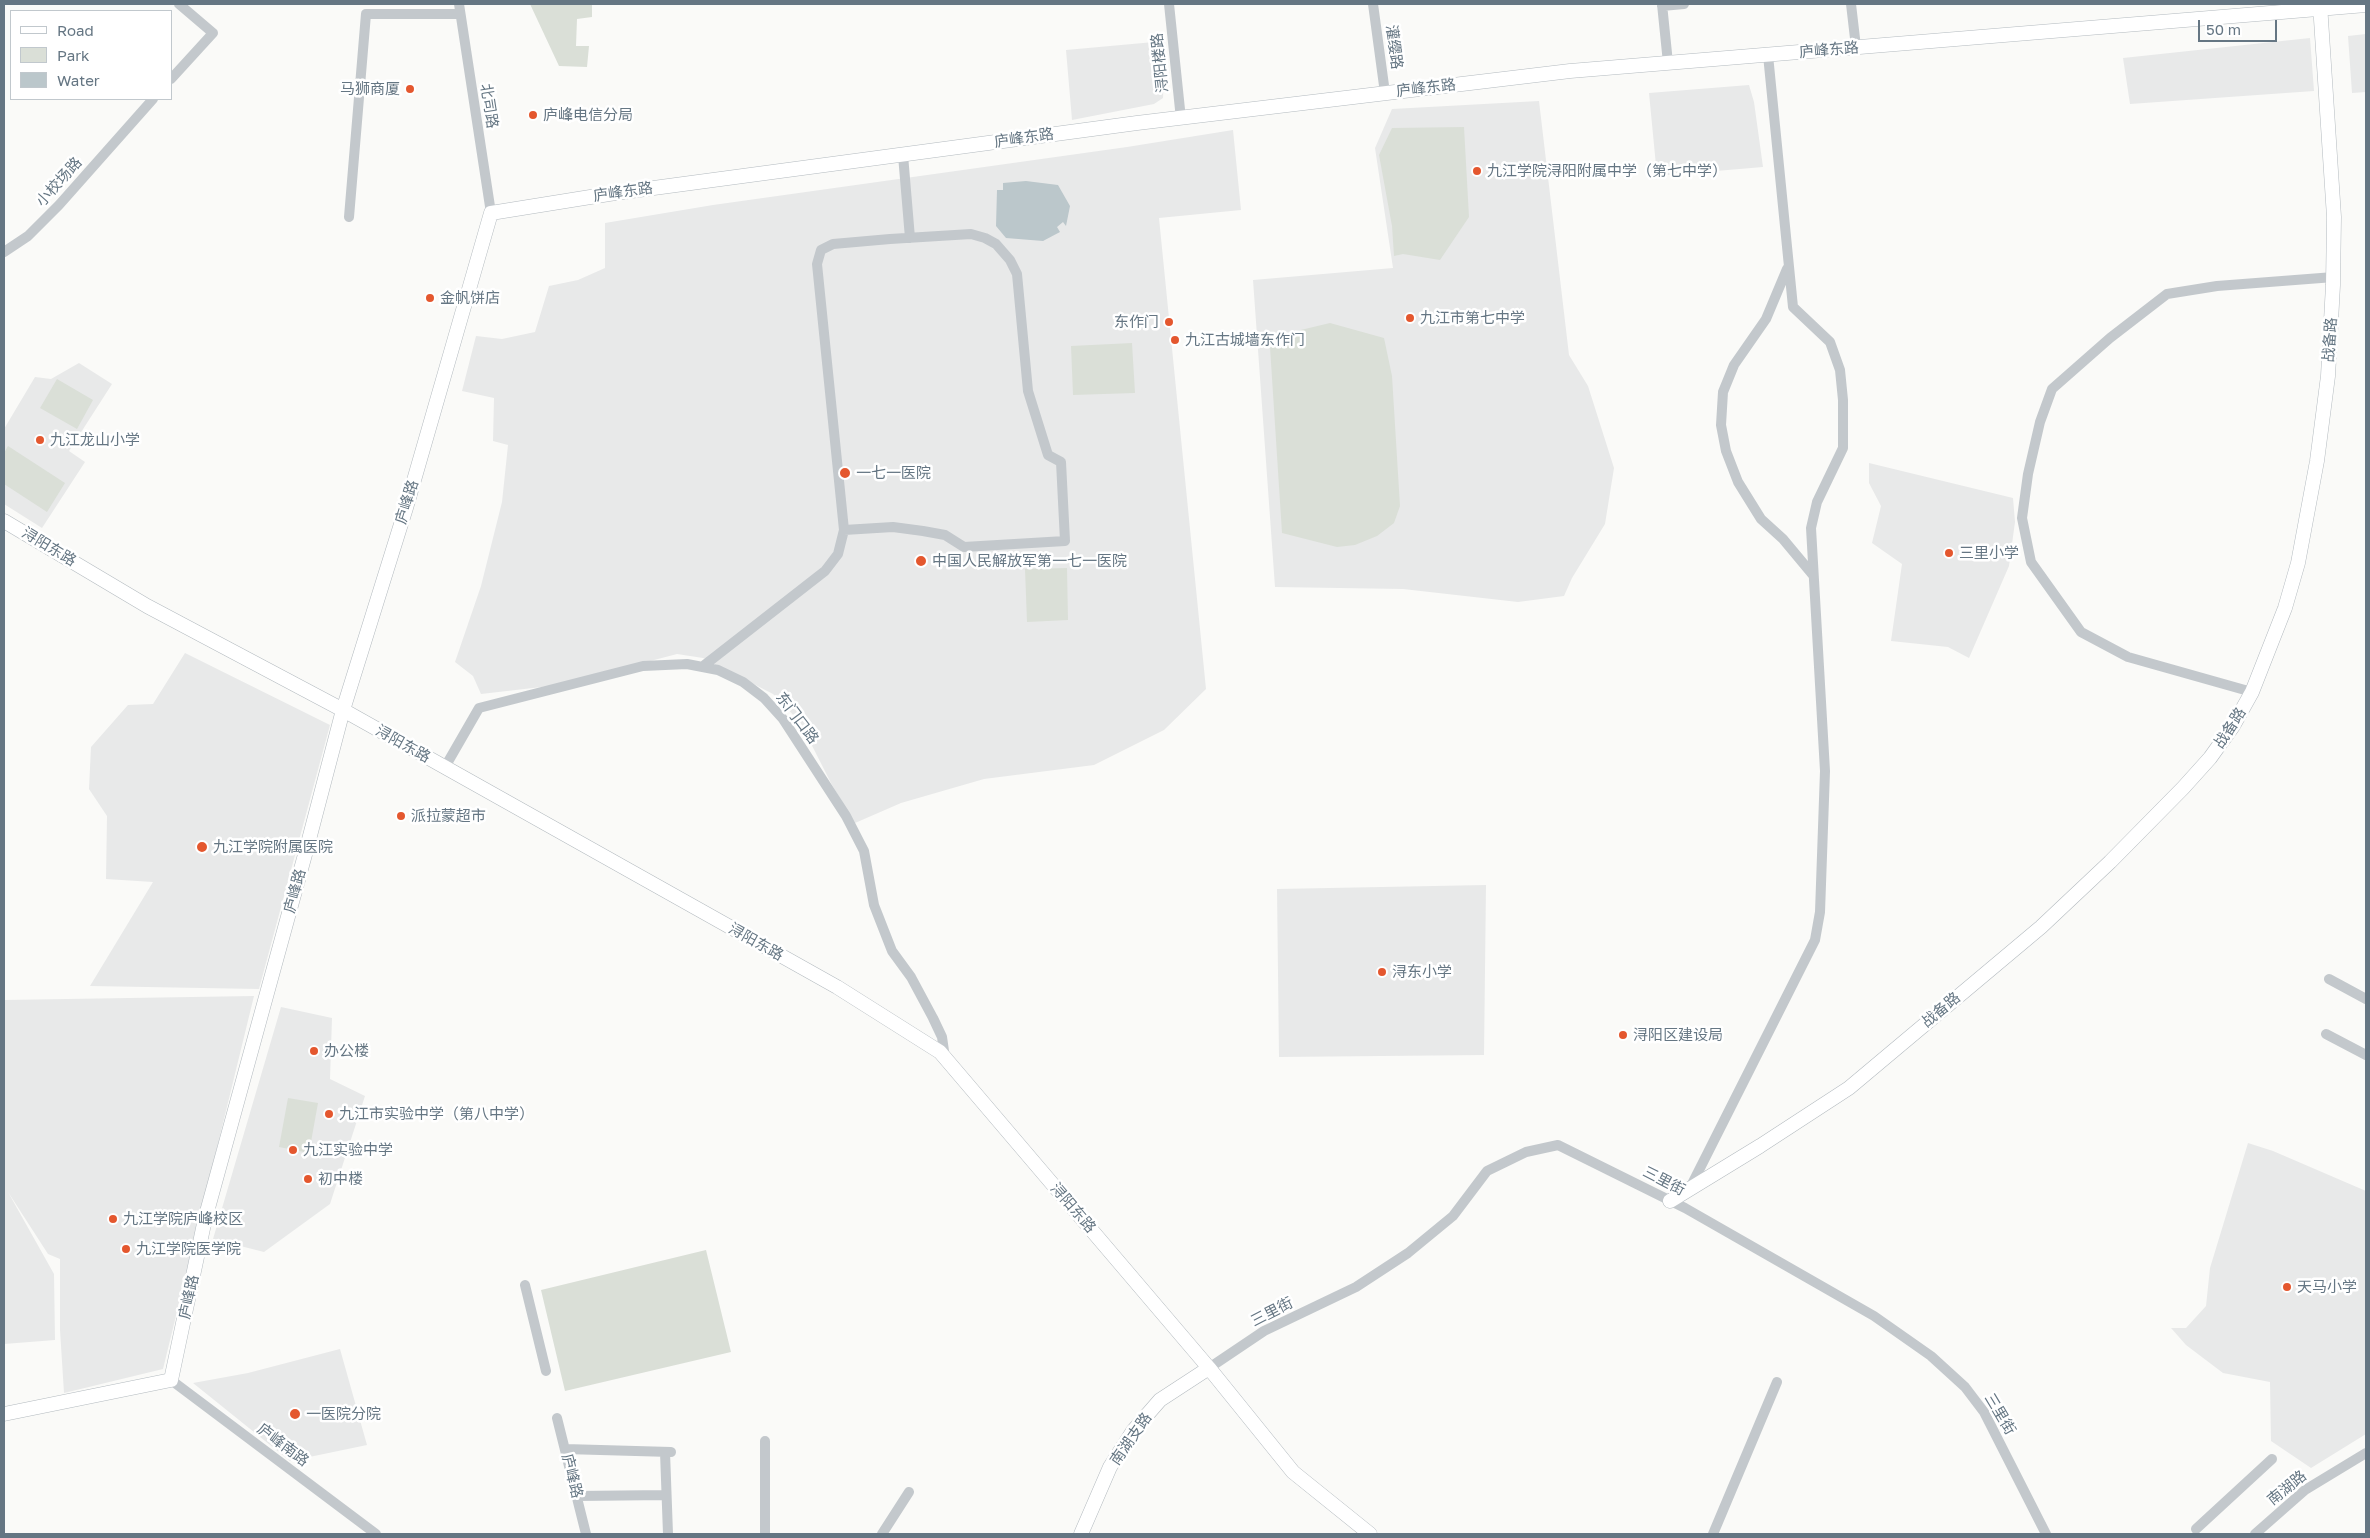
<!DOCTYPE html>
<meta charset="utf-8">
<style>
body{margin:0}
#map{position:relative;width:2370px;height:1538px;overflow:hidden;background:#fafaf8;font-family:"Golos Text",sans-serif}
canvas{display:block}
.frame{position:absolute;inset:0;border:5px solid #657683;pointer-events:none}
.legend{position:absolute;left:10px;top:10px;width:162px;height:90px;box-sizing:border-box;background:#fff;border:1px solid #c1c8cd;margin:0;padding:6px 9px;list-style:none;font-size:15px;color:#657683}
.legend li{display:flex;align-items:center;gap:10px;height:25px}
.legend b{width:25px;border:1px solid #c1c8cd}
.scale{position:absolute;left:2198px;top:20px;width:79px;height:22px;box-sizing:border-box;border:2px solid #657683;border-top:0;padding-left:6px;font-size:15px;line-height:18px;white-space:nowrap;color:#657683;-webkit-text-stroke:4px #fff;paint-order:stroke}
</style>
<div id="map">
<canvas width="2370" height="1538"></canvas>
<div class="frame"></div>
<ul class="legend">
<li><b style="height:6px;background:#fff"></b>Road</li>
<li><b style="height:14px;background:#dadfd7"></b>Park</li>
<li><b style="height:14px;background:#bbc7cb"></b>Water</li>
</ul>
<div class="scale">50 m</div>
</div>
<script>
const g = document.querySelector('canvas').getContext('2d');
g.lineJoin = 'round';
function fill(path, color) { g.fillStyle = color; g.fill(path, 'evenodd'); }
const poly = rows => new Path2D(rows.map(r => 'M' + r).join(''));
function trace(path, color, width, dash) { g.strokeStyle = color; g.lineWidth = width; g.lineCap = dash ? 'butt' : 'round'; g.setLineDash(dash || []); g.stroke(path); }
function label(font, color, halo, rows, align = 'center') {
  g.font = font + ' "Golos Text","Noto Sans SC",sans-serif'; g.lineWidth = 5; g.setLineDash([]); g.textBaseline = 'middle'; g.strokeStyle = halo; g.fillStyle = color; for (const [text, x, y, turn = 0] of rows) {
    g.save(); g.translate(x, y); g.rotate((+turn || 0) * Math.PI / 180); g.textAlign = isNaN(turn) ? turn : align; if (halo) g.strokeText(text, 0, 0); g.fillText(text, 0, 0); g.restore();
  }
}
const built = poly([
 [2366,34,2366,92,2352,93,2348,36],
 [2310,38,2314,91,2130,104,2123,58],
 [1165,41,1163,98,1154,104,1072,120,1066,50],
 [1749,85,1754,102,1763,167,1657,176,1649,93],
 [1539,101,1569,355,1588,386,1614,468,1605,524,1572,578,1564,596,1518,602,1403,589,1275,587,1253,280,1393,268,1375,148,1392,109],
 [1233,130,1241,210,1159,218,1206,689,1164,730,1094,765,984,779,901,803,855,823,832,785,800,722,773,694,703,658,677,654,559,685,481,694,473,676,455,662,481,586,502,502,508,445,493,441,494,398,462,391,476,336,502,339,535,332,549,286,578,280,605,268,605,223,713,205,1127,147],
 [79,363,112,384,69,451,85,462,42,528,4,504,4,429,35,377,51,379],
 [1869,463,2013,498,2015,522,2009,566,1969,658,1948,647,1891,641,1902,564,1872,543,1881,506,1869,483],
 [185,653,330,725,259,989,90,986,153,882,106,879,107,816,89,789,91,747,128,705,153,704],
 [1486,885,1484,1055,1279,1057,1277,889],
 [254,996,163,1369,64,1393,60,1330,60,1259,48,1254,8,1192,54,1274,55,1340,4,1344,4,1000],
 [281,1007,332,1018,330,1079,365,1096,330,1204,264,1252,213,1239],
 [2248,1143,2273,1151,2366,1191,2366,1434,2311,1468,2271,1441,2270,1382,2223,1373,2186,1345,2171,1328,2186,1328,2206,1306,2210,1268],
 [340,1349,367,1445,290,1461,193,1383,248,1373]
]);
const green = poly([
 [530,4,592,4,592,17,577,19,576,46,589,46,587,67,559,66],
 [1464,127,1469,217,1440,260,1403,254,1394,256,1392,226,1379,155,1392,128],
 [1330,323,1384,338,1392,376,1400,506,1394,523,1377,536,1355,545,1337,547,1282,533,1270,347,1284,334],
 [1132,343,1135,393,1073,395,1071,346],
 [57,379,93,400,77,429,40,408],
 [8,446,65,483,47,512,4,484,4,453],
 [1067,568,1068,620,1027,622,1025,569],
 [288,1098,318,1103,309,1153,279,1147],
 [706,1250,731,1352,565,1391,541,1290]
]);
const water = poly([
 [1026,181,1058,185,1070,206,1066,226,1063,222,1057,227,1060,232,1043,241,1006,238,996,226,997,190,1003,190,1003,183]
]);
const street = poly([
 [459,4,491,213],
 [1169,4,1181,119],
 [1373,4,1385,93],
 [1662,4,1668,63],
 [1851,4,1856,47],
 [1662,6,1684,4],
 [171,79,213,33,179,4],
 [903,155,910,238],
 [349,217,366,14,460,14],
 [4,252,28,236,59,205,153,99],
 [1787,269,1766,319,1734,365,1723,392,1721,425,1726,451,1738,482,1761,519,1783,539,1813,575],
 [702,667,825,571,838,554,844,530,817,264,821,250,833,244,890,239,971,234,985,238,996,244,1010,260,1017,274,1028,391,1048,455,1061,462,1065,541,964,547,945,535,923,531,893,527,844,530],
 [2252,692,2128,657,2081,632,2031,562,2022,518,2028,474,2040,422,2052,389,2110,338,2167,294,2217,286,2334,277],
 [445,767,479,708,643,666,687,664,718,670,743,682,764,698,783,719,846,816,864,851,874,905,892,951,911,977,933,1018,942,1037,945,1058],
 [2329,979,2366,999],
 [2326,1034,2366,1055],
 [1690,1188,1815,940,1820,912,1825,771,1811,528,1817,502,1843,448,1843,400,1840,370,1830,342,1793,307,1768,55],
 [525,1285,546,1371],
 [1209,1368,1264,1331,1356,1287,1408,1253,1453,1216,1487,1171,1526,1152,1558,1145,1685,1208,1874,1316,1931,1356,1965,1387,1984,1412,2046,1534],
 [171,1380,376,1534],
 [557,1418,586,1534],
 [765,1441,765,1534],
 [565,1449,671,1452],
 [665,1452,668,1534],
 [577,1496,666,1495],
 [2196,1529,2272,1459],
 [882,1534,909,1492],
 [1713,1534,1777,1382],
 [2255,1534,2305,1490,2366,1453]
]);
const secondary = poly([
 [4,521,147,606,343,710,837,987,940,1052,1209,1368,1293,1472,1370,1534],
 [1670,1201,1760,1146,1849,1088,2041,927,2110,862,2183,788,2210,758,2233,726,2252,692,2285,608,2298,563,2317,461,2328,376,2333,285,2334,217,2320,4],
 [4,1414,171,1380,205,1219,306,851,343,710,406,508,491,213,609,194,1137,123,1570,71,2366,5],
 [1081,1534,1110,1467,1133,1431,1160,1400,1209,1368]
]);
const markers = [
 [410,89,5,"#e4572e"],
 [533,115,5,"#e4572e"],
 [1477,171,5,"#e4572e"],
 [430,298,5,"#e4572e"],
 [1410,318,5,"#e4572e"],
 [1169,322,5,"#e4572e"],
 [1175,340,5,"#e4572e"],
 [40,440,5,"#e4572e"],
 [845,473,6,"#e4572e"],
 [1949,553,5,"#e4572e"],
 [921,561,6,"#e4572e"],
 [401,816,5,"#e4572e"],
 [202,847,6,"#e4572e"],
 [1382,972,5,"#e4572e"],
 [1623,1035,5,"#e4572e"],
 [314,1051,5,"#e4572e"],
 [329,1114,5,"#e4572e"],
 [293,1150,5,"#e4572e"],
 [308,1179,5,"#e4572e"],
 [113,1219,5,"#e4572e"],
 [126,1249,5,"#e4572e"],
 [2287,1287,5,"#e4572e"],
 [295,1414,6,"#e4572e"]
];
const streetNames = [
 ["灌缨路",1394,47,82],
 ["庐峰东路",1829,50,-5],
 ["浔阳楼路",1160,63,-96],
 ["庐峰东路",1426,88,-7],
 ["北司路",489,106,81],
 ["庐峰东路",1024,138,-8],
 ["小校场路",59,182,-48],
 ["庐峰东路",623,192,-8],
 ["战备路",2330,340,-86],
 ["庐峰路",407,502,-73],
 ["浔阳东路",49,547,31],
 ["东门口路",797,718,53],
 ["战备路",2230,728,-57],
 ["浔阳东路",403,744,29],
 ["庐峰路",295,891,-75],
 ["浔阳东路",756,942,29],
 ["战备路",1941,1010,-40],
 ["三里街",1664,1181,27],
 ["浔阳东路",1073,1208,49],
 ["庐峰路",189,1297,-78],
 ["三里街",1272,1312,-27],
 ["三里街",2000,1414,59],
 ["南湖支路",1131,1439,-55],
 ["庐峰南路",283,1445,37],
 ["庐峰路",572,1476,76],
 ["南湖路",2287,1488,-39]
];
const poiNames = [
 ["马狮商厦",400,89,"right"],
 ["庐峰电信分局",543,115],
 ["九江学院浔阳附属中学（第七中学）",1487,171],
 ["金帆饼店",440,298],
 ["九江市第七中学",1420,318],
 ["东作门",1159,322,"right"],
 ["九江古城墙东作门",1185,340],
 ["九江龙山小学",50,440],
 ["一七一医院",856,473],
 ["三里小学",1959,553],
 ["中国人民解放军第一七一医院",932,561],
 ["派拉蒙超市",411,816],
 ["九江学院附属医院",213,847],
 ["浔东小学",1392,972],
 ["浔阳区建设局",1633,1035],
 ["办公楼",324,1051],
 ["九江市实验中学（第八中学）",339,1114],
 ["九江实验中学",303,1150],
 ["初中楼",318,1179],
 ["九江学院庐峰校区",123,1219],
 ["九江学院医学院",136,1249],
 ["天马小学",2297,1287],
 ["一医院分院",306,1414]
];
fill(built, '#e8e9e9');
fill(green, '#dadfd7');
fill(water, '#bbc7cb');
trace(secondary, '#b3babf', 15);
trace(street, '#c3c8cc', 10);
trace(secondary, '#fff', 14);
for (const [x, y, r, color] of markers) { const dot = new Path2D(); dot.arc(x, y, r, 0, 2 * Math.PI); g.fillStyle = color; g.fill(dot); trace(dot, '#fff', 2); }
label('15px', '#657683', '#fff', streetNames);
label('15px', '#657683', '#fff', poiNames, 'left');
</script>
